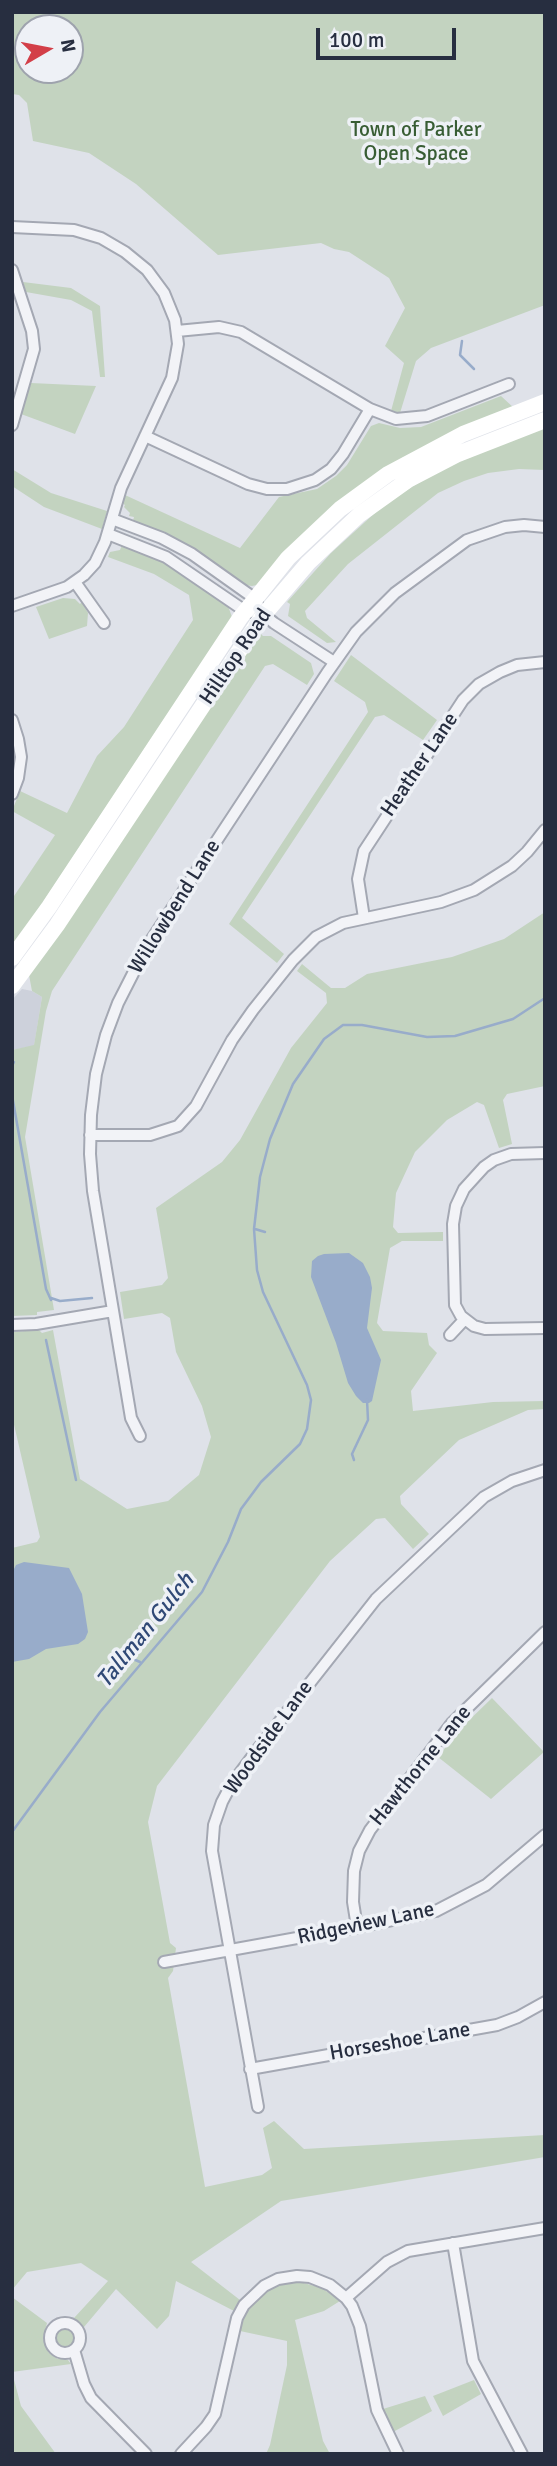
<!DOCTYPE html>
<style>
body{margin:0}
#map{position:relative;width:557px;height:2466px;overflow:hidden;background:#dfe2e9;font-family:Signika,sans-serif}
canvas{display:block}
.frame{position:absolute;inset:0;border:14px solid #272e40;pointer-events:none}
.north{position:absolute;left:14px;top:14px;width:70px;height:70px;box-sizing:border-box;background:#eef1f6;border:2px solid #9ea3ad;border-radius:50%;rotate:80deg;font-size:19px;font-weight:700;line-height:28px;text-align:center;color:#272e40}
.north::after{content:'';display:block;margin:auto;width:24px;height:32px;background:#d33f48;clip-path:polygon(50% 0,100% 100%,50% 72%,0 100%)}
.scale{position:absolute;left:316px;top:28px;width:140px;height:32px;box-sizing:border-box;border:4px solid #272e40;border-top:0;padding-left:9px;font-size:21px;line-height:24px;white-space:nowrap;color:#272e40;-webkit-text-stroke:5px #eef1f6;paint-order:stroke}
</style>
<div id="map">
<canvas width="557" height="2466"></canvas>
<div class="frame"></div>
<div class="north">N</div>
<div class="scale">100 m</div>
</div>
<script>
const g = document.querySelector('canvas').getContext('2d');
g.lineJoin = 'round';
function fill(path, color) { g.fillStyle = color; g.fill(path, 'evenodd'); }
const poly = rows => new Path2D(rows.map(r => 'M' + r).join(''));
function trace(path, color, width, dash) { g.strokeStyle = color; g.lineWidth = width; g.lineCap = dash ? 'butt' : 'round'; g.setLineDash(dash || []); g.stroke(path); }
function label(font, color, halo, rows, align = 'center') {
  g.font = font + ' Signika,sans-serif'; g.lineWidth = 7; g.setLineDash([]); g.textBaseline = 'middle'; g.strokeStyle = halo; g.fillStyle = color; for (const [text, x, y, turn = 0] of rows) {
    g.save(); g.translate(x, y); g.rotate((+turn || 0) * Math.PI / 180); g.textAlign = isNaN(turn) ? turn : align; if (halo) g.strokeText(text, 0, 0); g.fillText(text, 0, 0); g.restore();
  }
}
const built = poly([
 [22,989,32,991,42,997,34,1046,12,1050,12,1000]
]);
const green = poly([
 [12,12,545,12,545,305,431,348,416,361,400,413,391,411,404,363,385,346,405,308,389,278,349,252,334,249,321,243,218,255,136,184,89,153,33,141,27,103,19,95,12,94],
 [28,28,70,28,70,70,28,70],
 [23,282,71,288,100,306,105,377,100,377,92,311,71,300,26,292],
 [31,383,96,386,75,434,21,414],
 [501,396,514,408,471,424,402,458,280,557,257,585,252,586,244,585,178,540,133,521,134,517,129,516,130,513,124,507,125,505,122,503,125,495,240,548,279,497,317,489,336,476,347,465,371,426,379,423,400,428,421,427],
 [545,426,545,470,519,469,488,473,464,481,438,493,348,564,305,611,307,618,336,642,327,643,288,616,290,604,287,602,331,553,388,501,442,469],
 [12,469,51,493,107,511,102,529,44,507,12,486],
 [122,545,156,558,180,571,228,606,232,617,12,949,12,899,55,835,12,811,20,791,67,813,97,756,124,727,193,620,189,595,154,574,108,557,110,552,120,550],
 [63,598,75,599,80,604,82,602,88,613,87,626,49,639,36,607],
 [260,633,263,636,271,636,311,663,314,674,307,685,273,664,265,666,52,991,46,1011,25,1137,54,1310,37,1312,37,1315,12,1316,14,1247,12,1230,12,1050,34,1045,42,997,32,991,29,975],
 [351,655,437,720,423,740,384,715,375,717,242,918,284,954,277,963,229,924,368,712,365,702,334,681],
 [545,912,545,1086,507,1094,503,1100,512,1144,499,1148,484,1105,477,1102,447,1120,415,1152,396,1193,393,1227,398,1233,443,1232,443,1241,402,1241,390,1248,377,1323,383,1331,427,1333,429,1345,437,1353,411,1391,413,1411,493,1402,545,1401,545,1409,528,1410,459,1440,400,1496,401,1504,429,1534,413,1549,385,1518,376,1519,330,1561,157,1786,148,1822,170,1943,176,1948,173,1971,168,1978,205,2187,262,2175,272,2168,263,2128,274,2121,304,2149,545,2135,545,2157,281,2201,191,2262,240,2300,234,2311,176,2281,169,2316,157,2329,116,2289,84,2327,74,2318,108,2281,81,2263,27,2272,12,2290,12,1548,37,1542,40,1537,12,1416,12,1332,39,1330,42,1333,53,1330,80,1479,127,1509,168,1501,199,1475,211,1437,202,1406,176,1352,170,1318,162,1313,124,1319,120,1292,162,1285,168,1278,156,1208,222,1162,240,1140,291,1048,327,1003,326,993,297,971,302,964,331,988,345,988,367,974,452,957,504,939],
 [492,1698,544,1752,491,1799,438,1757,459,1730],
 [300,2282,322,2288,340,2301,324,2311,295,2320,323,2441,330,2454,266,2454,270,2445,287,2365,287,2341,240,2331,242,2322,250,2306,266,2291,283,2283],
 [12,2297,47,2323,43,2338,49,2353,58,2359,60,2357,68,2360,71,2364,12,2372],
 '54 2338a11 11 0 1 1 22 0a11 11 0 1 1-22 0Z',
 [12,2372,21,2406,56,2454,12,2454],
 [474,2380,481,2394,443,2416,433,2396],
 [425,2396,432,2411,393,2432,383,2409]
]);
const water = poly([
 [349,1253,363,1263,370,1277,372,1288,367,1328,381,1360,372,1401,369,1403,363,1403,356,1396,348,1383,336,1343,311,1277,312,1261,318,1256,324,1254],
 [24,1562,69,1568,82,1594,88,1632,85,1639,78,1644,46,1649,29,1659,12,1662,13,1571,16,1565]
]);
const stream = poly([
 [462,341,460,355,474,369],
 [12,1066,14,1062],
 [12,1095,46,1289,51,1300],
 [255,1229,265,1232],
 [51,1298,60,1301,92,1298],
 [46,1340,76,1480],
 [354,1460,352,1454,368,1420,367,1400],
 [117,1652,140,1662],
 [12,1832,100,1712,202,1592,228,1542,241,1509,261,1482,300,1444,307,1429,311,1400,307,1385,263,1292,257,1270,254,1229,260,1177,270,1139,293,1084,324,1039,343,1025,362,1025,427,1037,455,1036,513,1019,545,998]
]);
const street = poly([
 [12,227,74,230,101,238,125,252,147,270,164,293,175,320,178,344,172,378,121,488,105,542,95,563,84,575,67,587,12,606],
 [12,270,32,331,34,349,12,425],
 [177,331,219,327,241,332,370,409,396,419,427,416,509,384],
 [145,436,248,484,267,489,287,489,315,480,331,469,343,454,370,409],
 [112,519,162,538,192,554,254,598,263,614,274,623,334,662],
 [108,534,166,557,245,611,250,612],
 [75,582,104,623],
 [12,720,18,739,21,757,18,778,12,794],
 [364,918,358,879,364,851,463,700,479,684,500,672,517,665,545,662],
 [90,1135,150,1135,178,1126,196,1106,232,1040,253,1010,293,960,316,937,343,923,441,902,474,890,512,866,527,852,545,830],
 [545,1153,511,1154,494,1160,484,1167,464,1189,456,1206,453,1224,455,1305,461,1316,474,1326,485,1329,545,1328],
 [12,1325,36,1324,113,1311],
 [450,1335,464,1320],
 [140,1436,131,1418,93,1191,90,1154,91,1115,96,1074,106,1035,118,1003,146,948,327,673,356,632,395,593,467,540,505,527,524,525,545,527],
 [357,1927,353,1902,354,1871,359,1851,370,1830,452,1723,545,1632],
 [164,1962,369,1925,436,1911,486,1885,545,1835],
 [250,2069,497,2025,518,2017,545,2002],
 [258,2107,212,1851,214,1825,222,1802,231,1785,261,1745,376,1599,484,1497,512,1481,545,1470],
 [453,2243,473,2361,522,2454],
 [346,2298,387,2262,408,2251,545,2228],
 '50 2338a15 15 0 1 1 30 0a15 15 0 1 1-30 0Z',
 [74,2350,84,2384,91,2398,146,2454],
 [181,2454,206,2427,215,2414,237,2318,244,2305,264,2286,278,2279,297,2276,310,2277,330,2285,346,2298,352,2306,360,2326,377,2410,398,2454]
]);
const secondary = poly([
 [12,958,49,907,240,618,288,558,340,509,388,474,463,434,545,402],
 [12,986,57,925,261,618,308,563,359,515,408,480,458,454,545,420]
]);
const parkNames = [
 ["Town of Parker",416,130],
 ["Open Space",416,154]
];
const streetNames = [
 ["Hilltop Road",236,657,-56],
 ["Heather Lane",420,765,-56],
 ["Willowbend Lane",175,907,-58],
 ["Woodside Lane",269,1738,-54],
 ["Hawthorne Lane",421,1766,-51],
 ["Ridgeview Lane",366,1924,-12],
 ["Horseshoe Lane",400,2042,-10]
];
const waterNames = [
 ["Tallman Gulch",146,1631,-51]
];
fill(built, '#cdd1db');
fill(green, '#c3d3c0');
fill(water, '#98acca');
trace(stream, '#98acca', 2.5);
trace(street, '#a4a8b3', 14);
trace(street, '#f2f3f7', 10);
trace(secondary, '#fff', 16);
label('21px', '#385d34', '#eef1f6', parkNames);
label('21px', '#272e40', '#eef1f6', streetNames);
label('italic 23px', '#304976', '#eef1f6', waterNames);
</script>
